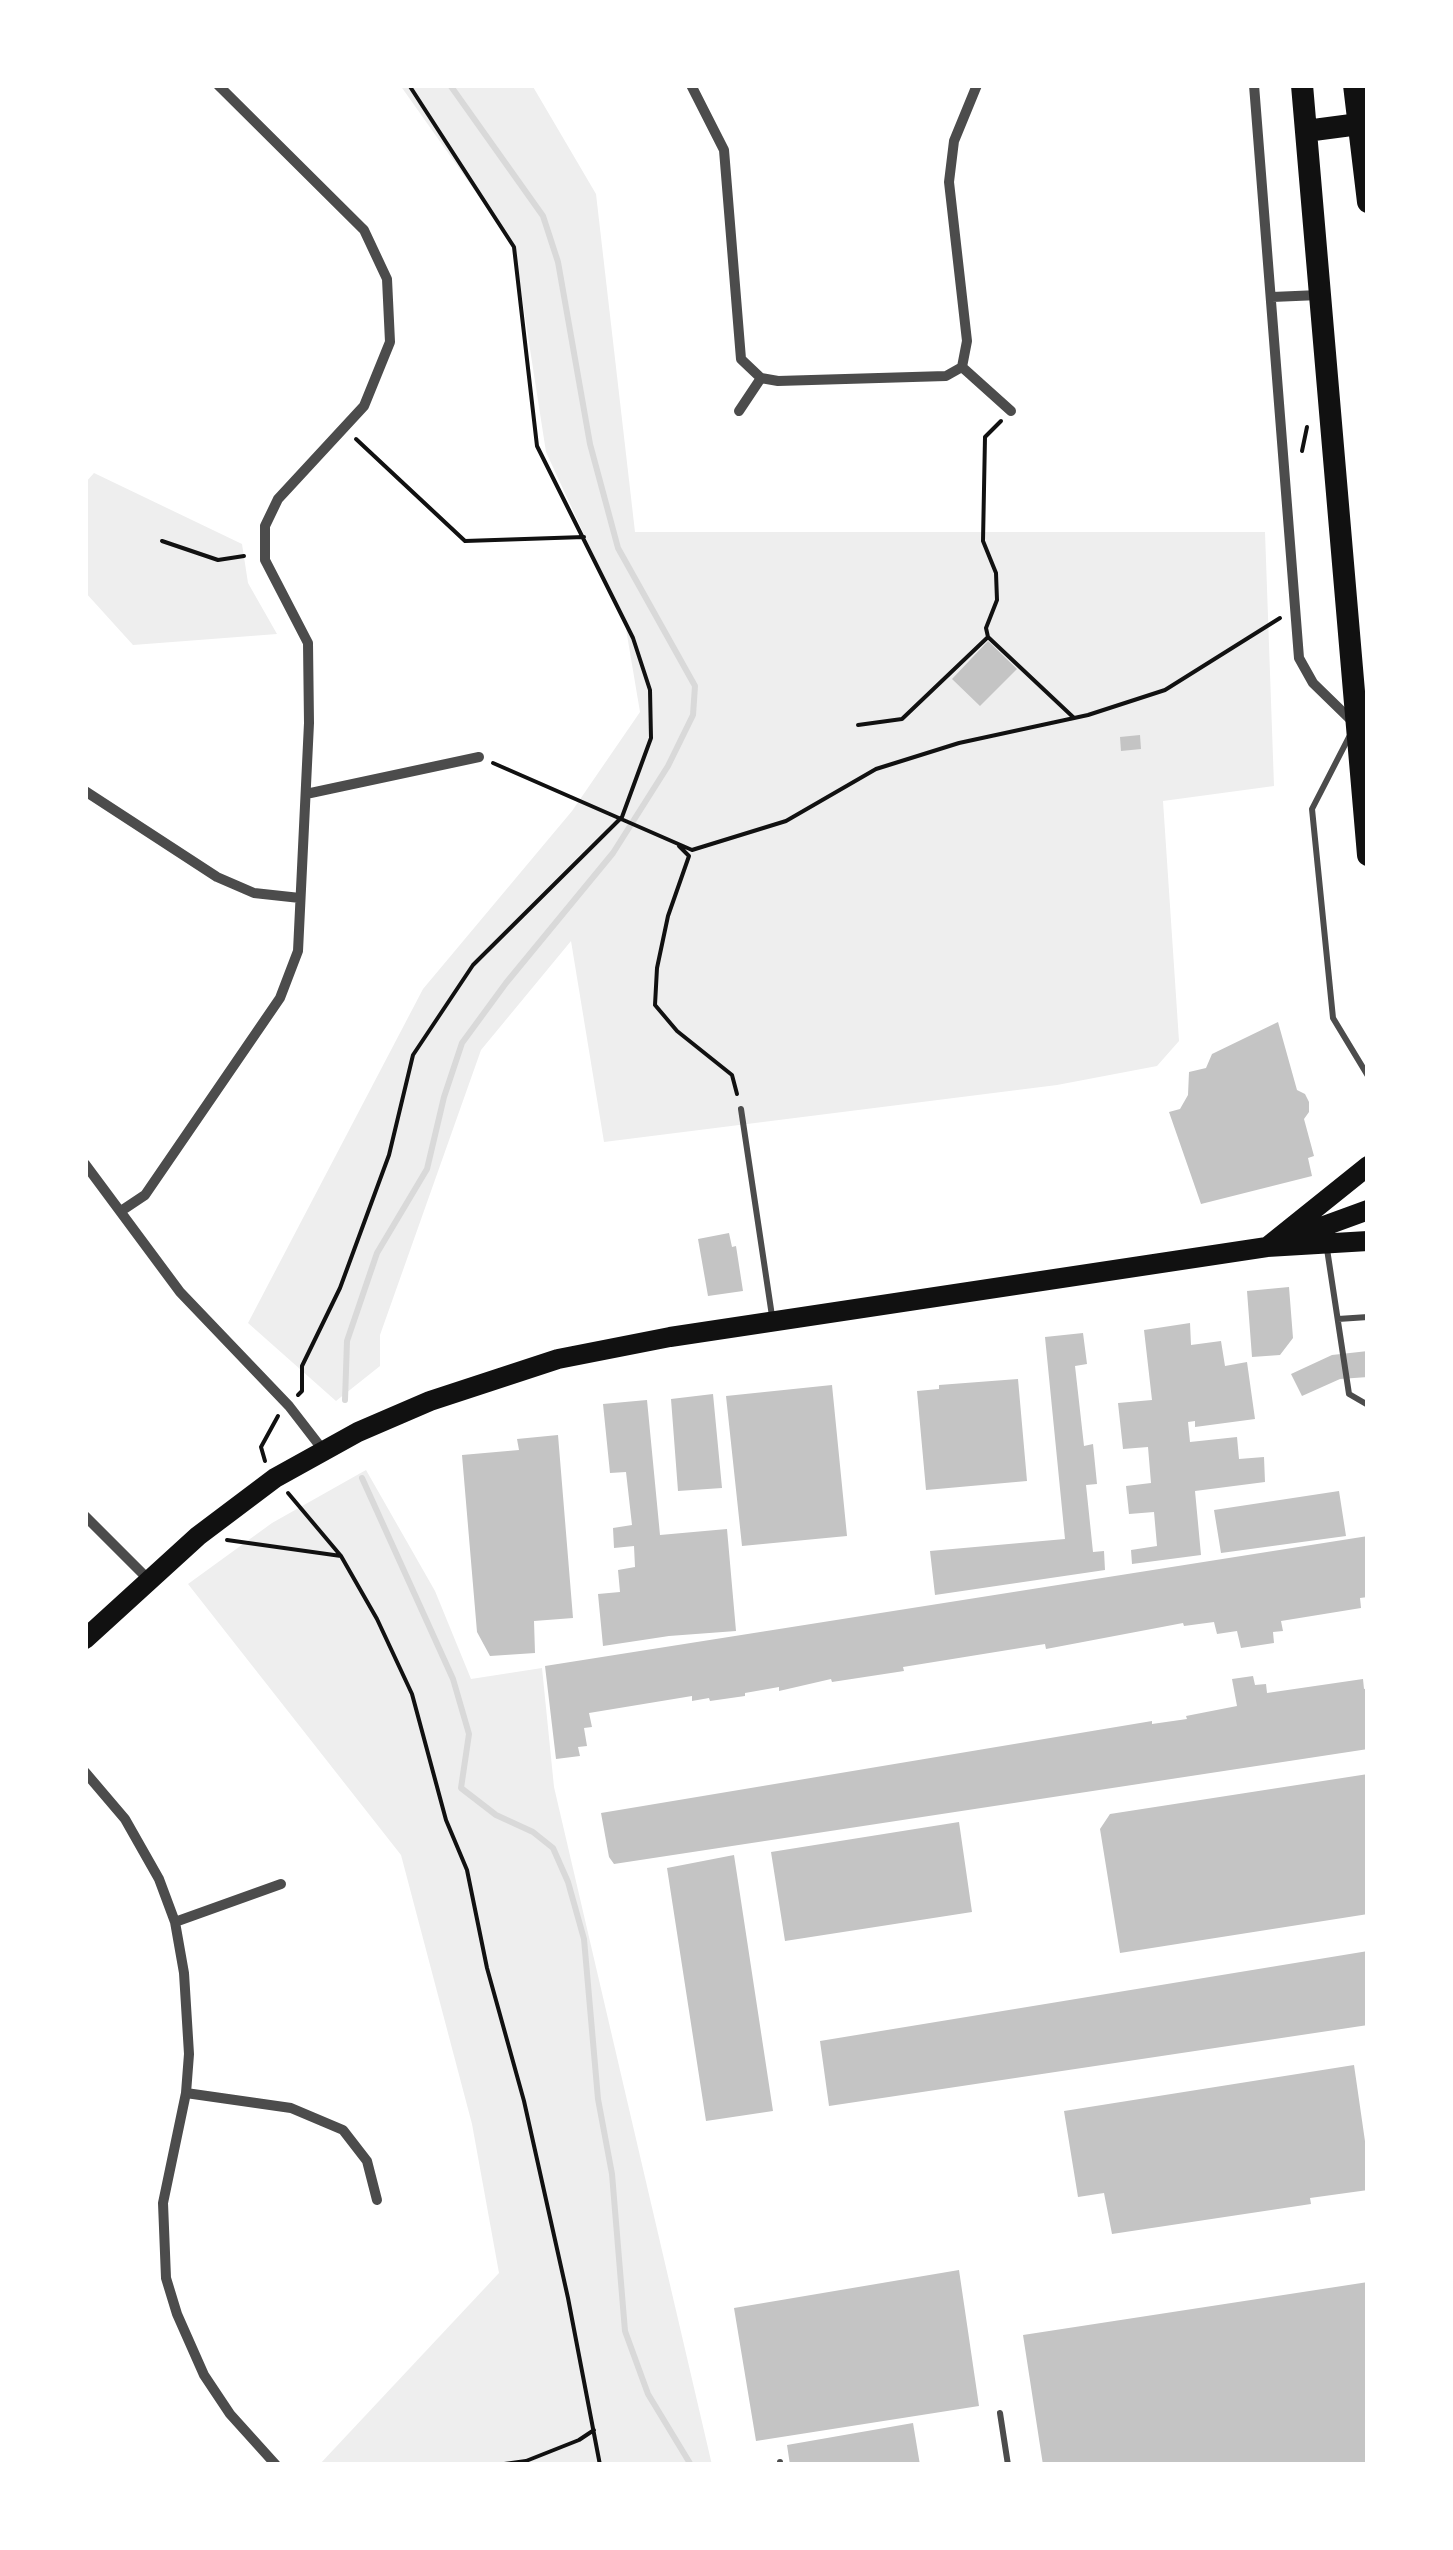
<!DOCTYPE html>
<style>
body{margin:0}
#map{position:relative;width:1453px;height:2550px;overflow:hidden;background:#fff;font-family:"Exo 2",sans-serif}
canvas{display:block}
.frame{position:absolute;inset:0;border:88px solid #fff;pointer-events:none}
</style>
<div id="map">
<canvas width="1453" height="2550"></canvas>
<div class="frame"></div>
</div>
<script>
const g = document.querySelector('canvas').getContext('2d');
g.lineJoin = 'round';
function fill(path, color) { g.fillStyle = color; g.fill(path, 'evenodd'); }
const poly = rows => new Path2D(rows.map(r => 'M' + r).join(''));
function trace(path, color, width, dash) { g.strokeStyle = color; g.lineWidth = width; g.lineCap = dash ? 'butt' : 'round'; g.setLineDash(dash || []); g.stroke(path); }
const green = poly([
 [400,85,532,85,596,194,635,532,1265,532,1274,786,1163,801,1179,1041,1157,1066,1057,1085,604,1142,571,941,481,1050,380,1335,380,1366,336,1401,248,1323,423,989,572,811,640,712,625,623,546,452,514,246],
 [94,473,242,544,248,583,277,634,133,645,85,592,85,483],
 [366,1470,435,1591,471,1679,542,1668,554,1787,712,2465,319,2465,499,2273,472,2124,401,1855,188,1584,272,1523]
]);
const stream = poly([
 [345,1400,347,1341,377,1253,427,1169,444,1097,462,1043,506,983,613,853,668,766,693,715,695,686,618,548,590,444,558,262,543,216,450,85],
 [362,1478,453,1679,469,1734,461,1788,496,1815,533,1832,553,1848,568,1882,584,1939,598,2099,612,2174,625,2331,648,2394,691,2465]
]);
const building = poly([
 [988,641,1017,669,980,706,952,679],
 [1140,735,1141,749,1121,751,1120,737],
 [1278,1022,1297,1090,1305,1094,1309,1102,1309,1112,1304,1119,1314,1156,1308,1158,1312,1176,1201,1204,1169,1112,1180,1109,1188,1095,1189,1072,1206,1068,1212,1054],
 [729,1233,732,1247,736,1246,743,1291,708,1296,698,1239],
 [1289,1287,1293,1338,1280,1355,1252,1357,1247,1291],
 [1190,1323,1191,1345,1221,1341,1225,1366,1247,1362,1255,1419,1195,1427,1195,1421,1188,1422,1190,1442,1237,1437,1239,1459,1264,1457,1265,1482,1195,1491,1201,1555,1132,1564,1131,1550,1157,1546,1154,1512,1129,1514,1126,1486,1151,1483,1148,1447,1123,1449,1118,1403,1152,1400,1144,1330],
 [1083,1333,1087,1364,1075,1366,1084,1446,1093,1444,1097,1484,1086,1485,1093,1552,1104,1551,1105,1570,935,1595,930,1551,1065,1539,1045,1337],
 [1368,1351,1368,1377,1340,1379,1302,1396,1291,1374,1332,1355],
 [1018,1379,1027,1481,926,1490,917,1391,939,1389,939,1385],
 [832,1385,847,1536,742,1546,726,1396],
 [713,1394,722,1488,678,1491,671,1399],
 [647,1400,660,1535,727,1529,736,1631,669,1636,603,1646,598,1594,620,1592,618,1570,635,1567,634,1546,614,1548,613,1528,632,1525,626,1472,610,1473,603,1404],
 [558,1435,573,1618,534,1621,535,1653,490,1656,477,1632,462,1455,519,1450,517,1439],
 [1339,1491,1346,1536,1221,1553,1214,1510],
 [1368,1536,1368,1597,1360,1598,1361,1608,1281,1621,1283,1631,1273,1632,1274,1643,1241,1648,1237,1631,1217,1634,1214,1622,1184,1626,1183,1623,1046,1649,1045,1644,903,1667,904,1671,832,1682,831,1679,779,1691,779,1687,745,1693,745,1696,710,1701,709,1698,692,1701,692,1696,589,1713,592,1727,584,1728,587,1746,578,1747,580,1756,556,1759,545,1666],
 [1253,1676,1255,1685,1266,1684,1267,1693,1363,1679,1364,1689,1368,1688,1368,1749,614,1864,609,1857,601,1813,1152,1721,1152,1724,1187,1719,1186,1716,1237,1706,1232,1679],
 [1368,1774,1368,1914,1120,1953,1100,1829,1110,1814],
 [959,1822,972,1912,785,1941,771,1852],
 [734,1855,773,2111,706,2121,667,1868],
 [1368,1951,1368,2025,829,2106,820,2041],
 [1354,2065,1368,2162,1368,2190,1310,2198,1311,2204,1112,2234,1104,2193,1078,2197,1064,2111],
 [959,2270,979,2406,756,2441,734,2308],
 [1368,2282,1368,2465,1043,2465,1023,2335],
 [913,2423,920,2465,790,2465,787,2445]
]);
const path = poly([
 [1001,421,985,437,983,541,996,573,997,600,986,628,988,637,1073,717],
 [356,439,465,541,584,537],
 [1302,451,1307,427],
 [162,541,218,560,244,556],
 [858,725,902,719,988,637],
 [493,763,692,850,786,821,876,769,959,743,1088,715,1165,690,1280,618],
 [679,846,689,856,668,916,657,968,655,1005,677,1031,732,1075,737,1094],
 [298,1395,302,1391,302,1366,340,1288,389,1155,413,1055,473,965,622,817,651,738,650,690,633,638,537,446,514,247,409,85],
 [265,1461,261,1447,278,1416],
 [288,1493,341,1556,377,1619,412,1694,446,1820,467,1870,487,1968,524,2101,568,2298,600,2465],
 [227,1540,341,1556],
 [497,2465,526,2461,579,2440,594,2430]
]);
const service = poly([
 [1349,737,1312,809,1333,1018,1368,1076],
 [741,1109,772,1316],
 [1327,1249,1349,1394,1368,1405],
 [1338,1319,1368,1317],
 [1000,2413,1008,2465],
 [780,2462,780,2465]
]);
const minor = poly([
 [691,85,724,150,741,359,761,378,778,381,946,376,962,367,967,341,949,182,954,141,977,85],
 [1254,85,1299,658,1313,683,1352,721],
 [1272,297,1319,295],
 [962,367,1011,411],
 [739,411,761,378],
 [85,791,217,877,254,893,300,898],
 [306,794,479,757],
 [85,1164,180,1292,289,1406,323,1450],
 [121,1211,145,1195,280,998,298,951,309,723,308,643,265,560,265,526,278,499,364,406,390,342,387,279,364,230,218,85],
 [85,1516,147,1578],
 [85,1772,125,1819,159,1879,175,1922,184,1973,189,2054,186,2093,163,2203,166,2278,177,2314,204,2375,230,2414,276,2465],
 [175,1922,281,1884],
 [186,2093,291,2108,343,2130,367,2161,377,2200]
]);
const secondary = poly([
 [1283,1241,1368,1210],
 [1267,1247,1368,1166],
 [85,1639,198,1536,275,1478,358,1432,430,1401,558,1359,670,1337,1267,1247,1368,1241]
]);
const trunk = poly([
 [1302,85,1368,855],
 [1354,85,1368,202],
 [1306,131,1359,124]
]);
fill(green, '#eee');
trace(stream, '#d9d9d9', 6);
fill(building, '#c4c4c4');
trace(path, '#111', 4);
trace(service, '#4c4c4c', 6);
trace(minor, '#4c4c4c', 10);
trace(secondary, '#111', 20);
trace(trunk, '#111', 22);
</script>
